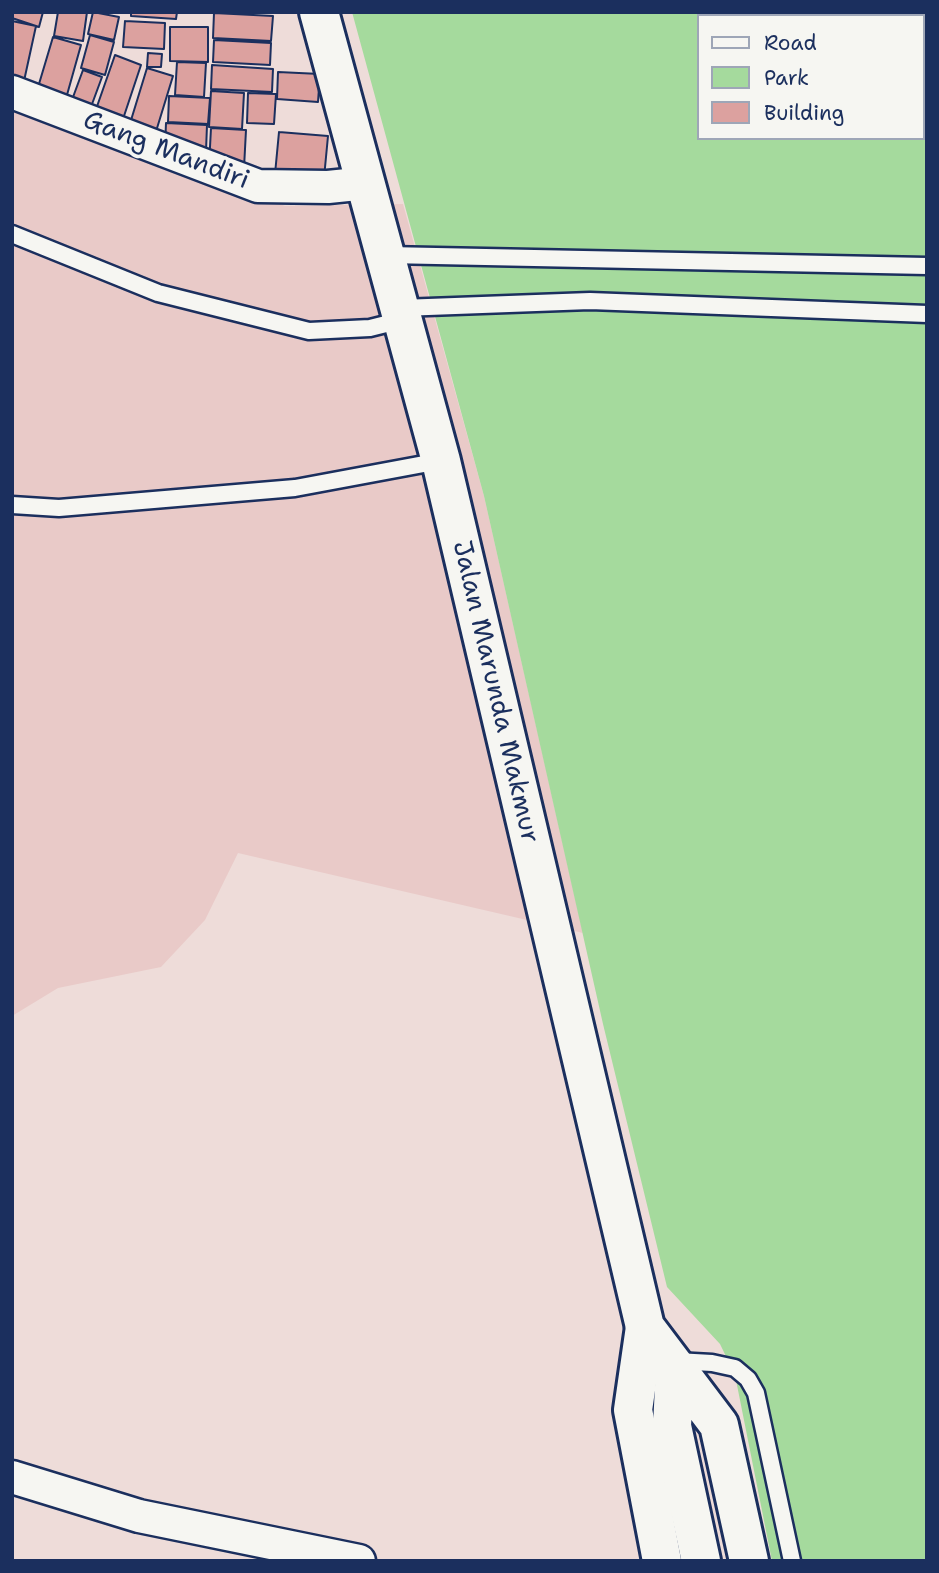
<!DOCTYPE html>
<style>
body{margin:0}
#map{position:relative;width:939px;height:1573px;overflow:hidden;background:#eedcd9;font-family:"Shantell Sans",sans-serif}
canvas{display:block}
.frame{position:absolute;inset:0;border:14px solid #1b2f5e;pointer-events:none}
.legend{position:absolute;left:697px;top:14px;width:228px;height:126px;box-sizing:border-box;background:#f6f6f2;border:2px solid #9ea6b7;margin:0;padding:9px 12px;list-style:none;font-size:21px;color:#1b2f5e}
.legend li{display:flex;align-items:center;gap:14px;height:35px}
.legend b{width:35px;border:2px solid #9ea6b7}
</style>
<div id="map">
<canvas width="939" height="1573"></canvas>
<div class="frame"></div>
<ul class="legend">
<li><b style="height:9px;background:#f6f6f2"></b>Road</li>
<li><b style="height:19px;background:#a5da9d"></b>Park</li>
<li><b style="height:19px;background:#dca19f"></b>Building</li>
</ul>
</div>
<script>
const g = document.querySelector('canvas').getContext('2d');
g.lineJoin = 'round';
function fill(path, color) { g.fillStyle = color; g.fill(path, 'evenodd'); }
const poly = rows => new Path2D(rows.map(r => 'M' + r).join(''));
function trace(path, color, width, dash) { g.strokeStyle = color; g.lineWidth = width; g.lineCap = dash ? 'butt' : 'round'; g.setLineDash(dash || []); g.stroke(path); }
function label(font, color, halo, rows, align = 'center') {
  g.font = font + ' "Shantell Sans",sans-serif'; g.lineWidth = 7; g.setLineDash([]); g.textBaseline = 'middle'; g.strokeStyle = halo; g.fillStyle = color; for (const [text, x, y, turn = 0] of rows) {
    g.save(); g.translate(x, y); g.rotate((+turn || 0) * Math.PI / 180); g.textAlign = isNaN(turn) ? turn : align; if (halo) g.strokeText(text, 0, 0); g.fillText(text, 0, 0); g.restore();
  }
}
const built = poly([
 [12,98,285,206,403,204,484,496,583,933,238,853,205,920,161,967,58,988,12,1016]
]);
const green = poly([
 [352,12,927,12,927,1561,772,1561,735,1375,720,1344,667,1287,603,1024,484,496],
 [699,16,923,16,923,138,699,138]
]);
const building = poly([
 [13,12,43,12,39,27,12,18,13,12],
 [58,12,87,12,83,41,54,36,58,12],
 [93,12,119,17,114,40,88,34,93,12],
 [131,12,177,12,176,19,131,16,131,12],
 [214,13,273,16,271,41,213,38,214,13],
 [12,21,36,26,24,81,12,79,12,21],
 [125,21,165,23,164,49,123,47,125,21],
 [170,27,208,27,208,62,170,61,170,27],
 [90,35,114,42,105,75,81,68,90,35],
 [53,37,81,45,65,102,36,94,53,37],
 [214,40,271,43,270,65,213,62,214,40],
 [148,53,162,54,161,67,147,67,148,53],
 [115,55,141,65,121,125,94,115,115,55],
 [177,62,206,63,204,97,175,95,177,62],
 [212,65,273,69,272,92,211,89,212,65],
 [147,68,173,76,154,138,128,130,147,68],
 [83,70,102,77,88,115,69,108,83,70],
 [278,72,320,74,318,102,277,99,278,72],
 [211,91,244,93,242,129,209,127,211,91],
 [248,93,276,94,274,124,247,123,248,93],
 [169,96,210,98,208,124,168,122,169,96],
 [166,123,207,125,206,151,165,148,166,123],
 [211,128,246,130,244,168,209,166,211,128],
 [279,132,328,136,324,178,275,174,279,132]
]);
const lane = poly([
 [12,234,158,293,309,331,370,328,402,320],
 [387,255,927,266],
 [401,308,590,301,927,314],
 [12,505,59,508,295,488,440,461],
 [676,1361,712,1363,735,1368,748,1379,756,1393,792,1561]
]);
const street = poly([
 [12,92,258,186,328,187,367,183],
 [12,1477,139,1516,359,1561]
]);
const secondary = poly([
 [645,1327,633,1410,662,1561]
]);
const primary = poly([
 [319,12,441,461,645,1327,719,1425,749,1561],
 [675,1368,672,1426,701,1561]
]);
const streetNames = [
 ["Gang Mandiri",166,151,21],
 ["Jalan Marunda Makmur",495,692,77]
];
fill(built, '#e9cac8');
fill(green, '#a5da9d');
fill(building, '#dca19f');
trace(building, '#1b2f5e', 2);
trace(lane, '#1b2f5e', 21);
trace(street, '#1b2f5e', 37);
trace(secondary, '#1b2f5e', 44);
trace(primary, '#1b2f5e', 44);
trace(lane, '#f6f6f2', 16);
trace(street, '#f6f6f2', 32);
trace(secondary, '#f6f6f2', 38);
trace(primary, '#f6f6f2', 38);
label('26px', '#1b2f5e', '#f6f6f2', streetNames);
</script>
